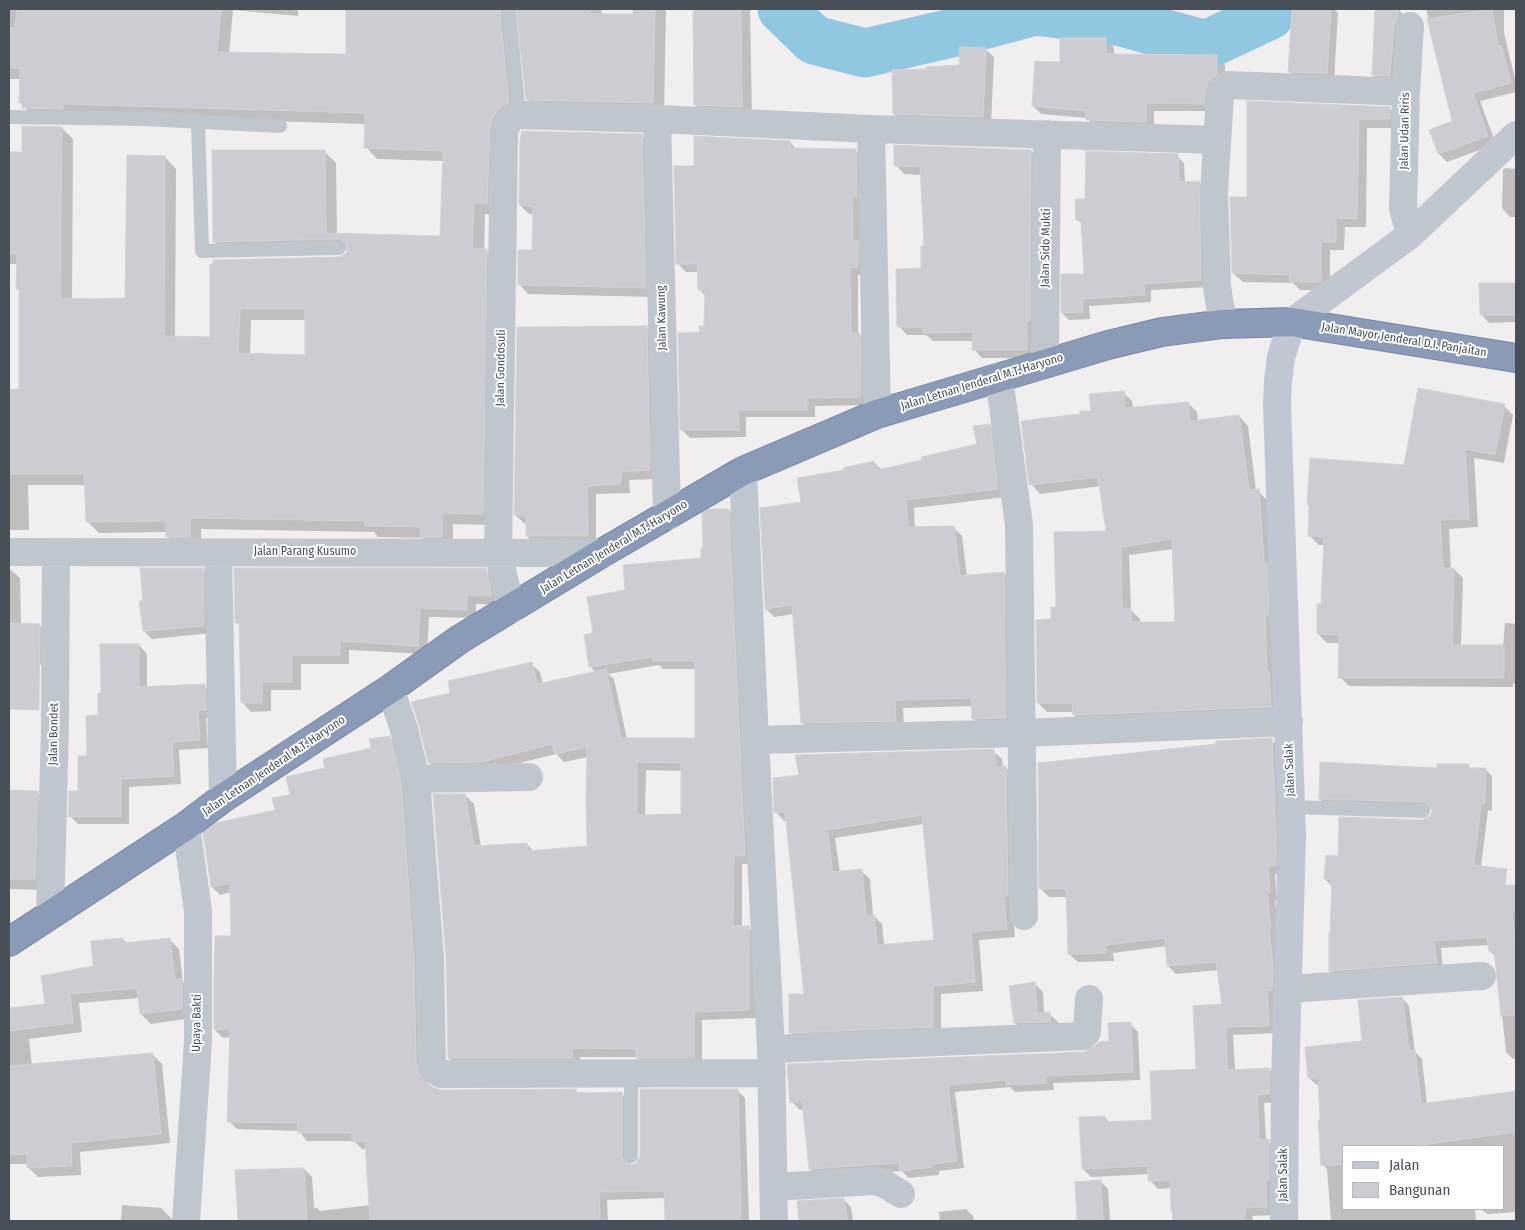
<!DOCTYPE html>
<style>
body{margin:0}
#map{position:relative;width:1525px;height:1230px;overflow:hidden;background:#f0eeee;font-family:"Fira Sans Condensed",sans-serif}
canvas{display:block}
.frame{position:absolute;inset:0;border:10px solid #484f58;pointer-events:none}
.legend{position:absolute;left:1342px;top:1145px;width:162px;height:65px;box-sizing:border-box;background:#fff;border:1px solid #b6b9bc;margin:0;padding:6px 9px;list-style:none;font-size:15px;color:#484f58}
.legend li{display:flex;align-items:center;gap:10px;height:25px}
.legend b{width:25px;border:1px solid #b6b9bc}
</style>
<div id="map">
<canvas width="1525" height="1230"></canvas>
<div class="frame"></div>
<ul class="legend">
<li><b style="height:6px;background:#c0c7d2"></b>Jalan</li>
<li><b style="height:14px;background:#ccccd2"></b>Bangunan</li>
</ul>
</div>
<script>
const g = document.querySelector('canvas').getContext('2d');
g.lineJoin = 'round';
function fill(path, color) { g.fillStyle = color; g.fill(path, 'evenodd'); }
const poly = rows => new Path2D(rows.map(r => 'M' + r).join(''));
function trace(path, color, width, dash) { g.strokeStyle = color; g.lineWidth = width; g.lineCap = dash ? 'butt' : 'round'; g.setLineDash(dash || []); g.stroke(path); }
function label(font, color, halo, rows, align = 'center') {
  g.font = font + ' "Fira Sans Condensed",sans-serif'; g.lineWidth = 4; g.setLineDash([]); g.textBaseline = 'middle'; g.strokeStyle = halo; g.fillStyle = color; for (const [text, x, y, turn = 0] of rows) {
    g.save(); g.translate(x, y); g.rotate((+turn || 0) * Math.PI / 180); g.textAlign = isNaN(turn) ? turn : align; if (halo) g.strokeText(text, 0, 0); g.fillText(text, 0, 0); g.restore();
  }
}
const shadow = poly([
 [9,9,298,9,298,16,233,10,229,53,348,55,347,9,602,9,601,15,634,16,634,9,666,9,664,114,539,111,527,99,519,16,516,17,520,114,498,215,485,214,484,251,486,251,498,262,494,525,453,524,453,548,433,548,423,538,378,537,374,532,201,529,201,548,179,548,167,536,167,532,99,533,87,521,86,485,28,485,29,530,9,530,9,390,20,390,20,291,17,289,18,264,9,264,9,154,23,154,62,128,73,139,72,300,126,299,165,157,176,169,175,337,211,338,211,265,339,258,345,256,348,250,225,253,214,241,324,151,336,163,337,234,441,237,444,161,377,159,366,147,366,124,74,115,35,120,20,102,20,79,9,79],
 [251,320,306,320,306,356,250,354],
 [695,9,750,9,752,117,705,115,695,105],
 [1293,9,1334,9,1338,13,1334,81,1298,79,1289,71],
 [1377,9,1398,9,1406,17,1398,83,1381,83,1373,75],
 [1426,9,1504,9,1504,33,1516,83,1516,92,1480,101,1496,144,1447,162,1439,154,1431,131,1454,122],
 [1106,40,1114,48,1114,55,1216,57,1225,65,1225,82,1212,111,1154,111,1154,130,1095,128,1087,118,1041,114,1033,106,1062,64],
 [985,49,994,57,991,125,902,122,894,114,927,70,960,66],
 [1249,103,1389,108,1399,117,1398,128,1367,128,1366,227,1345,227,1344,250,1330,250,1330,290,1300,290,1293,283,1243,282,1233,273,1248,198],
 [641,135,650,144,654,297,528,294,519,284,533,252,534,214,529,214,520,205],
 [790,142,797,150,855,150,863,159,866,275,858,275,858,334,867,342,869,405,815,406,815,417,746,417,746,437,690,438,682,430,701,334,706,327,706,296,699,289,698,272,686,272,678,264,695,167],
 [1031,151,1040,160,1036,358,982,358,974,349,974,341,933,341,926,335,907,335,899,326,923,269,925,247,922,175,904,174,896,165],
 [1177,156,1184,163,1185,183,1199,182,1206,189,1208,287,1151,290,1151,302,1089,306,1090,319,1069,320,1062,313,1085,275,1083,225,1078,220,1087,200],
 [1505,168,1516,169,1516,217,1510,217,1502,208,1503,170],
 [1481,284,1516,284,1516,322,1489,323,1481,314],
 [646,327,655,337,659,479,629,480,630,493,596,494,596,544,536,545,527,536,527,524,525,524,515,515],
 [1123,392,1132,401,1133,408,1188,403,1197,412,1198,421,1239,416,1248,426,1256,491,1258,491,1267,500,1280,716,1083,724,1074,715,1074,712,1047,712,1038,703,1052,621,1058,608,1107,532,1101,486,1040,494,1031,484,1082,415,1092,412],
 [1174,549,1176,623,1140,623,1140,619,1131,610,1129,555],
 [1504,406,1513,415,1504,463,1474,458,1478,527,1449,529,1451,569,1454,569,1463,578,1461,646,1503,646,1505,623,1516,624,1516,684,1513,684,1513,687,1349,686,1340,677,1340,643,1327,643,1318,634,1322,605,1325,545,1319,545,1310,536,1405,467],
 [989,425,998,434,1006,497,914,508,915,528,953,527,962,536,967,577,1004,573,1012,582,1014,726,982,727,973,718,973,706,903,708,904,729,810,731,802,723,794,614,774,617,766,609,802,503,845,471,874,462,882,470,923,461,978,445],
 [729,510,737,519,753,864,742,864,742,927,748,927,757,936,757,1018,702,1020,702,1066,646,1066,637,1057,580,1057,581,1066,457,1066,449,1058,465,795,474,804,481,847,527,844,534,852,589,848,588,757,564,762,556,754,491,770,438,771,429,763,452,694,531,664,540,672,543,684,596,673,591,667,585,636,595,634,626,591,703,559,704,549],
 [659,665,663,669,696,669,697,740,627,739,614,679,608,674],
 [646,770,682,771,683,815,645,816],
 [202,569,210,577,212,633,152,639,144,631,144,602],
 [9,570,11,570,20,578,21,625,39,625,48,634,47,665,9,663],
 [485,570,495,579,500,605,476,604,476,618,429,617,427,654,349,650,349,664,301,664,301,690,271,690,271,711,251,712,242,702,241,627,236,622],
 [139,645,147,654,147,688,205,686,213,694,213,718,206,718,208,748,179,750,181,784,129,787,129,824,78,824,70,816,79,792,100,717,102,695],
 [389,737,397,745,408,791,424,1072,428,1085,432,1088,441,1091,575,1090,579,1094,622,1094,630,1102,630,1166,637,1164,737,1090,745,1098,749,1221,666,1221,665,1198,607,1200,608,1221,235,1221,239,1221,304,1169,312,1177,314,1208,317,1208,320,1211,370,1205,367,1149,362,1149,354,1141,307,1141,299,1131,237,1129,229,1121,231,1037,223,1038,215,1030,232,938,232,892,220,895,212,887,276,810,291,796,326,769,372,749],
 [1271,740,1280,748,1283,873,1275,874,1277,900,1275,901,1279,936,1276,1033,1233,1035,1235,1070,1269,1069,1278,1077,1277,1102,1264,1103,1266,1141,1268,1141,1277,1149,1274,1215,1252,1216,1253,1221,1173,1221,1171,1188,1158,1189,1150,1180,1149,1174,1091,1177,1083,1169,1104,1117,1110,1123,1153,1121,1197,1071,1224,1005,1219,970,1176,974,1168,966,1167,946,1113,953,1114,961,1078,962,1069,954,1067,897,1049,897,1041,889],
 [993,751,1002,759,1003,768,1006,768,1015,776,1012,904,1015,937,979,940,983,991,941,994,941,1035,799,1041,791,1032,805,995,787,821,784,821,776,812],
 [924,824,935,941,884,945,882,924,873,915,870,879,861,871,840,873,835,838],
 [1468,766,1471,769,1485,769,1492,776,1492,811,1488,810,1481,867,1454,889,1516,889,1516,1058,1513,1059,1506,1052,1496,957,1490,951,1489,945,1441,948,1443,970,1337,977,1330,970,1333,887,1325,879,1340,858,1423,821,1431,817,1433,811,1431,809,1327,806,1320,799,1438,769],
 [9,792,37,792,48,803,46,890,9,889],
 [123,939,128,944,169,939,179,949,183,982,192,990,192,1018,151,1024,141,1014,139,998,79,1003,82,1032,29,1039,32,1066,153,1055,162,1064,170,1143,80,1152,81,1175,38,1177,28,1167,28,1164,9,1164,9,1009,47,1005,95,967],
 [1035,984,1043,992,1044,1014,1049,1014,1058,1022,1059,1029,1024,1031,1015,1023],
 [1402,998,1409,1006,1415,1052,1422,1059,1427,1104,1516,1092,1516,1212,1487,1214,1481,1209,1504,1209,1504,1146,1344,1146,1344,1209,1475,1209,1476,1221,1331,1221,1327,1169,1323,1165,1319,1085,1317,1085,1309,1078,1364,1042],
 [1130,1024,1138,1032,1140,1080,1053,1083,1054,1090,1015,1092,1010,1087,955,1092,964,1168,939,1171,939,1175,909,1178,902,1171,818,1177,810,1169,804,1109,800,1110,792,1102,1084,1053,1110,1043],
 [1100,1181,1108,1189,1110,1221,1079,1221,1076,1183],
 [844,1200,851,1207,853,1221,800,1221,798,1202],
 [122,1205,161,1208,174,1221,121,1221],
 [966,1209,973,1216,974,1221,940,1221,939,1212]
]);
const river = poly([
 [782,9,814,40,865,53,956,32,1035,11,1122,22,1206,45,1270,15,1273,9]
]);
const building = poly([
 [17,9,221,9,217,52,346,54,346,9,501,9,500,14,509,102,500,108,493,117,490,125,487,204,474,203,472,249,487,249,483,514,442,513,442,537,420,537,421,527,365,526,365,521,190,518,190,537,166,537,166,521,86,522,84,474,9,474,9,389,19,389,19,289,16,289,17,254,9,254,9,152,22,152,22,126,62,127,60,299,125,298,127,155,165,156,164,336,210,337,210,264,213,264,213,260,339,257,344,255,347,252,346,243,339,239,213,242,212,150,325,150,326,233,440,236,443,151,364,148,365,113,63,104,63,109,22,108,22,103,19,103,20,68,9,68,9,28,15,28,17,9],
 [240,309,305,309,305,355,238,353,240,309],
 [516,9,590,9,590,14,633,14,633,9,655,9,653,103,526,100,516,9],
 [693,9,741,9,742,107,694,105,693,9],
 [1292,9,1331,9,1327,73,1288,72,1292,9],
 [1375,9,1398,9,1398,17,1394,25,1390,76,1372,75,1375,9],
 [1492,9,1498,46,1501,45,1511,83,1473,93,1488,136,1438,154,1429,130,1452,121,1427,19,1492,9],
 [1060,38,1106,38,1106,54,1217,55,1217,74,1209,82,1206,88,1204,104,1146,103,1146,122,1086,120,1086,111,1032,106,1035,61,1060,62,1060,38],
 [960,47,986,48,983,117,893,114,892,70,926,69,926,67,959,65,960,47],
 [1247,101,1390,107,1390,119,1359,119,1357,219,1336,218,1336,242,1321,242,1321,281,1320,282,1290,282,1290,275,1232,273,1230,197,1247,197,1247,101],
 [522,131,642,134,646,288,518,285,518,250,532,250,533,206,519,205,520,139,522,131],
 [694,136,790,141,790,148,856,149,857,197,852,197,853,241,858,241,858,267,850,268,851,333,860,333,861,397,807,398,807,410,738,410,739,430,680,430,678,333,700,332,699,326,704,326,705,290,698,290,697,264,676,264,674,166,694,166,694,136],
 [894,145,1031,150,1030,321,1027,321,1027,350,972,350,973,332,923,333,922,327,897,327,896,269,921,268,921,246,924,246,920,167,894,166,894,145],
 [1086,151,1178,154,1179,182,1199,181,1201,280,1144,284,1145,295,1082,299,1083,312,1061,313,1061,274,1084,274,1081,220,1076,220,1075,199,1085,199,1086,151],
 [1479,283,1516,283,1516,315,1480,315,1479,283],
 [647,326,650,470,621,472,621,484,587,486,588,536,526,536,526,516,514,515,517,327,647,326],
 [1418,388,1505,404,1495,455,1465,449,1469,519,1440,520,1443,568,1454,568,1452,645,1504,645,1504,678,1338,678,1339,635,1317,634,1317,604,1321,604,1324,537,1308,536,1309,505,1307,504,1310,458,1404,465,1418,388],
 [1124,391,1125,408,1188,402,1190,421,1239,415,1249,490,1259,489,1264,563,1267,563,1269,615,1265,615,1267,671,1269,671,1271,707,1073,715,1072,703,1037,703,1036,620,1051,619,1051,607,1056,607,1054,532,1106,531,1098,477,1029,485,1021,421,1080,414,1080,411,1091,411,1089,394,1124,391],
 [1172,539,1175,622,1131,622,1131,609,1122,608,1121,547,1172,539],
 [990,424,998,489,906,500,908,527,954,526,960,576,1004,572,1006,718,972,719,971,698,895,700,896,721,801,723,792,605,765,609,760,508,801,502,797,478,844,470,843,468,874,461,877,470,922,460,921,457,977,444,973,426,990,424],
 [708,509,729,509,745,856,734,856,733,926,749,926,749,1010,694,1012,694,1058,636,1058,636,1049,572,1048,573,1058,448,1058,446,958,433,794,465,794,474,846,527,843,528,851,587,846,586,800,587,747,555,754,552,744,482,762,428,763,419,725,411,702,450,693,448,681,532,662,537,684,606,669,621,738,695,738,695,661,653,661,653,657,589,667,584,635,593,633,587,597,625,590,623,565,701,558,701,548,703,548,702,513,708,509],
 [637,762,681,763,681,814,637,815,637,762],
 [140,568,203,568,204,626,143,631,139,601,143,601,140,568],
 [234,568,486,568,492,596,467,595,467,610,420,608,418,646,340,641,340,655,292,655,292,682,262,682,262,703,241,703,239,622,235,623,234,568],
 [9,623,40,624,39,710,9,709,9,623],
 [100,644,139,644,139,687,205,684,206,710,198,710,200,740,172,742,174,776,121,779,121,817,68,817,69,791,78,791,78,756,87,756,86,716,98,715,98,693,101,693,100,644],
 [390,736,401,781,414,959,416,1063,421,1077,432,1087,441,1090,576,1089,576,1093,622,1092,622,1156,624,1161,631,1165,636,1163,640,1156,640,1089,738,1089,741,1221,665,1221,664,1191,599,1192,600,1221,370,1221,365,1141,352,1142,352,1133,298,1133,298,1123,227,1122,230,1029,214,1030,214,978,215,936,231,936,230,883,211,887,203,833,216,823,275,810,272,798,290,795,286,777,325,768,323,759,371,748,369,739,390,736],
 [1272,738,1276,836,1276,865,1268,866,1270,893,1267,893,1271,928,1269,929,1273,967,1272,990,1267,990,1269,1026,1226,1027,1227,1070,1270,1068,1269,1094,1257,1095,1259,1140,1269,1139,1269,1181,1266,1181,1267,1207,1245,1208,1245,1221,1175,1221,1175,1211,1171,1211,1170,1180,1148,1181,1148,1166,1082,1169,1079,1117,1105,1116,1105,1122,1152,1120,1150,1071,1196,1069,1193,1006,1222,1004,1216,962,1167,966,1165,938,1106,945,1106,953,1068,954,1066,889,1039,889,1038,763,1216,744,1216,741,1272,738],
 [994,749,996,767,1006,766,1008,896,1004,896,1007,929,971,932,975,982,933,986,933,1027,789,1033,789,994,804,994,785,812,774,813,773,778,799,775,795,755,994,749],
 [922,815,934,940,877,945,874,915,866,915,862,869,833,872,827,830,922,815],
 [1320,762,1437,768,1437,764,1469,764,1469,768,1486,768,1485,804,1481,804,1474,865,1507,869,1505,885,1516,885,1516,912,1512,912,1516,952,1516,1015,1501,1016,1494,951,1489,951,1487,937,1434,941,1437,963,1329,971,1329,933,1330,933,1332,880,1324,879,1326,855,1338,856,1339,817,1423,820,1430,816,1432,811,1428,804,1423,802,1319,799,1320,762],
 [9,790,38,791,35,879,9,879,9,790],
 [123,938,124,943,170,938,175,979,182,979,182,1009,140,1014,137,988,70,994,73,1023,9,1031,9,1008,45,1004,41,976,93,966,91,941,123,938],
 [1035,982,1037,1013,1050,1012,1051,1022,1014,1023,1009,986,1035,982],
 [1402,997,1409,1051,1415,1050,1421,1104,1516,1091,1516,1132,1414,1146,1344,1146,1344,1164,1321,1166,1318,1120,1320,1120,1318,1078,1308,1078,1305,1047,1362,1041,1358,1000,1402,997],
 [1131,1022,1133,1072,1046,1076,1046,1083,1006,1085,1006,1080,948,1085,957,1161,932,1164,932,1167,900,1171,899,1163,809,1169,802,1101,790,1103,787,1064,1084,1052,1093,1047,1099,1042,1109,1041,1108,1023,1131,1022],
 [153,1053,161,1134,71,1143,72,1166,27,1168,27,1154,9,1155,9,1066,153,1053],
 [304,1168,307,1221,238,1221,235,1170,304,1168],
 [1101,1180,1103,1221,1077,1221,1075,1182,1101,1180],
 [844,1198,847,1220,799,1221,797,1201,844,1198]
]);
const lane = poly([
 [509,13,519,115],
 [9,117,145,119,280,126],
 [198,122,202,251,339,248],
 [1291,807,1423,811],
 [631,1073,631,1156]
]);
const street = poly([
 [657,119,667,516],
 [871,129,877,414],
 [1410,235,1403,208,1406,92,1410,26],
 [1223,324,1217,287,1214,192,1220,95,1223,89,1228,85,1406,92],
 [1045,363,1047,134],
 [999,377,1019,525,1024,916],
 [743,471,755,740,771,1049,774,1221],
 [9,552,602,553],
 [218,553,223,798],
 [511,609,498,552,504,138,505,127,512,118,519,115,657,119,871,129,1217,140],
 [390,689,404,729,416,779,430,958,432,1063,435,1070,441,1074,772,1073],
 [755,740,1022,733,1289,722],
 [416,779,529,777],
 [186,826,198,911,198,1041,186,1221],
 [50,915,55,727,56,553],
 [1288,989,1482,976],
 [771,1049,1083,1036,1087,1032,1089,999],
 [774,1187,874,1181,883,1183,901,1194]
]);
const secondary = poly([
 [1284,1221,1285,1085,1292,836,1277,405,1278,381,1281,357,1292,322,1410,235,1516,135]
]);
const highway = poly([
 [9,942,186,826,223,798,390,689,460,639,602,553,743,471,877,414,1108,345,1162,332,1223,324,1292,322,1516,358]
]);
const streetNames = [
 ["Jalan Udan Riris",1405,131,-89],
 ["Jalan Sido Mukti",1046,248,-89],
 ["Jalan Kawung",662,318,-91],
 ["Jalan Mayor Jenderal D.I. Panjaitan",1404,340,9],
 ["Jalan Gondosuli",501,368,-89],
 ["Jalan Letnan Jenderal M.T. Haryono",982,382,-17],
 ["Jalan Letnan Jenderal M.T. Haryono",614,547,-31],
 ["Jalan Parang Kusumo",305,552],
 ["Jalan Bondet",54,734,-89],
 ["Jalan Letnan Jenderal M.T. Haryono",274,766,-34],
 ["Jalan Salak",1290,770,-92],
 ["Upaya Bakti",197,1023,-89],
 ["Jalan Salak",1284,1175,-90]
];
fill(shadow, '#0003');
trace(river, '#92c7e1', 49);
fill(building, '#ccccd2');
trace(building, '#d2d3d8', 1);
trace(highway, '#7686a2', 30);
trace(lane, '#c0c6ce', 14);
trace(street, '#c0c6ce', 28);
trace(secondary, '#c0c7d2', 28);
trace(highway, '#8b9bb7', 28);
label('12px', '#484f58', '#fff', streetNames);
</script>
